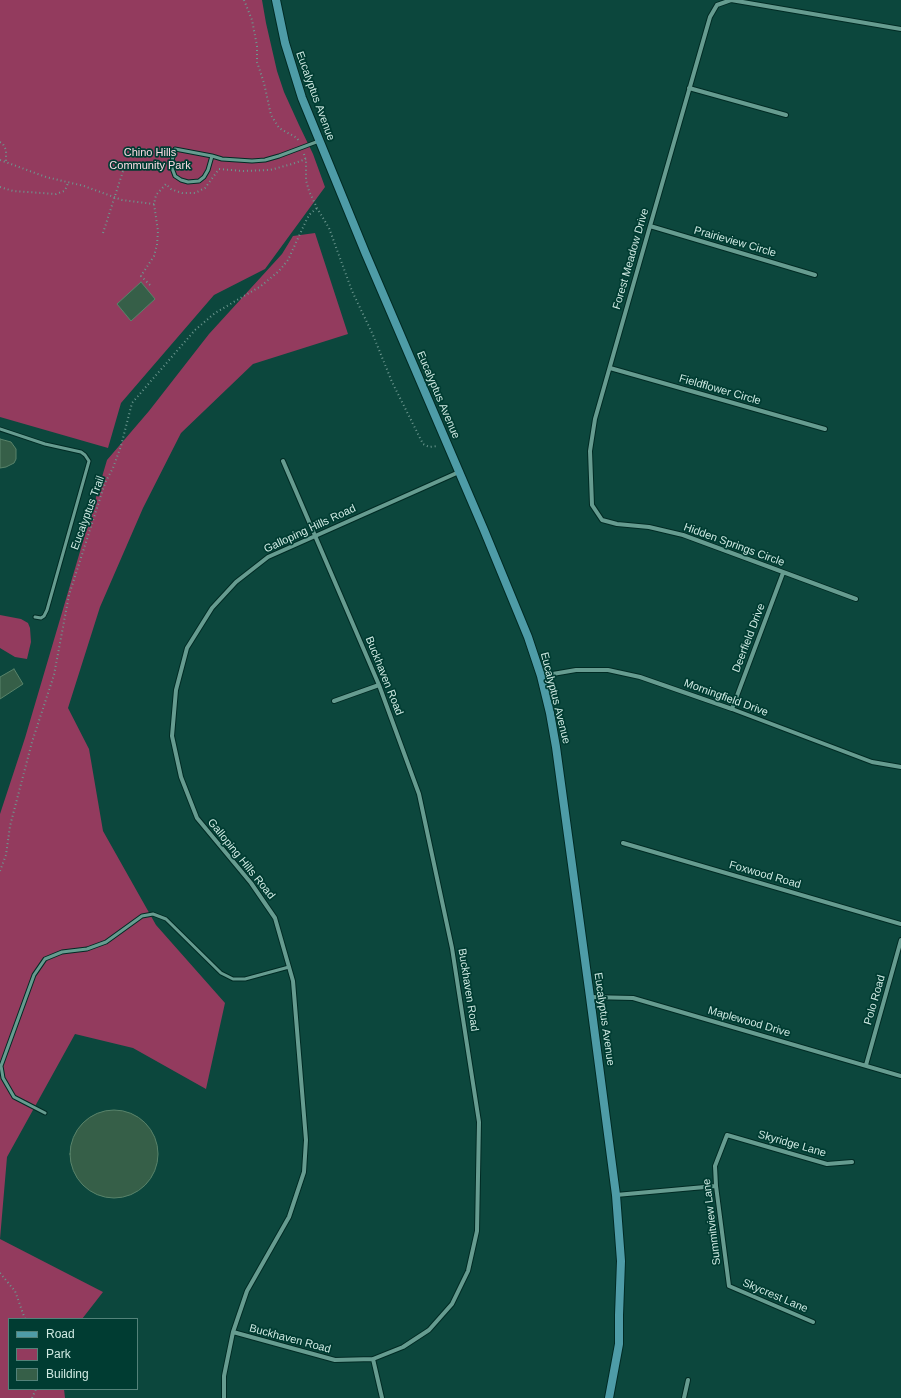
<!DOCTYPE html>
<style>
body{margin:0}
#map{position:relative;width:901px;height:1398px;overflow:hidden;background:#0c473d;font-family:Helvetica,sans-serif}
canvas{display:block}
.legend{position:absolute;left:8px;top:1318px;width:130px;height:72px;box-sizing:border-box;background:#003c32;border:1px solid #538279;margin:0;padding:5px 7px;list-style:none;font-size:12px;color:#cfeae3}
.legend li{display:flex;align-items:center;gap:8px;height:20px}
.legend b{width:20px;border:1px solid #538279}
</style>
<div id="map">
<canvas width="901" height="1398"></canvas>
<ul class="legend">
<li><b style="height:5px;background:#4e9ca7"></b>Road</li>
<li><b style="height:11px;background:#933b5e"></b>Park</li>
<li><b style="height:11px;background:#365f48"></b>Building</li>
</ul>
</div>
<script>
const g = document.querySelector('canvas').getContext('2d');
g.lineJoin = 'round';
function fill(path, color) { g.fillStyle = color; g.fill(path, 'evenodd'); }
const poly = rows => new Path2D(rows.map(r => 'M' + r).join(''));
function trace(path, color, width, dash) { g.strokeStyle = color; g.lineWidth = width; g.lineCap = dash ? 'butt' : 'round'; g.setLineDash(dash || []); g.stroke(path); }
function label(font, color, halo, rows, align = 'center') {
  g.font = font + ' Helvetica,sans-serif'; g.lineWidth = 3.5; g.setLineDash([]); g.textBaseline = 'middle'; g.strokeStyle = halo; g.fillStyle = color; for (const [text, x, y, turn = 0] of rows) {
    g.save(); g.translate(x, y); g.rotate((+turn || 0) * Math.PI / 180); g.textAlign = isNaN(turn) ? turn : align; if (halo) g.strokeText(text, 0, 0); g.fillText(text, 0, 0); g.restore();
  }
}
const green = poly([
 [0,0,262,0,266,23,277,71,284,92,299,125,313,154,325,187,265,269,214,295,121,403,108,448,0,417],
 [315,233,348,334,253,364,181,433,143,508,100,607,68,708,89,749,103,831,156,925,225,1003,206,1089,133,1048,75,1034,7,1157,0,1239,103,1292,82,1319,9,1319,9,1389,64,1389,65,1398,0,1398,0,814,25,738,107,460,149,411,209,334,282,254,293,236],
 [0,615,21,619,28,623,30,628,31,642,27,659,15,657,0,648]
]);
const building = poly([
 [141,282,155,299,131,321,117,304,141,282],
 [0,439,11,442,16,449,16,459,14,463,6,467,0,468,0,439],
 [14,669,23,684,0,699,0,677,14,669],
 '70 1154a44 44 0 1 1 88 0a44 44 0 1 1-88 0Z'
]);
const path = poly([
 [244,0,252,20,257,46,257,62,264,83,271,115,279,128,297,138,299,141],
 [0,142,3,144,6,150,6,161],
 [304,154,306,161,306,180,309,191,317,208,329,228,352,291,373,335,392,382,423,444,429,447,438,446],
 [0,160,46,177,84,186,122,200,154,204],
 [0,187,13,191,56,194,64,191,66,188,68,183],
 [103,233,124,168],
 [150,285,141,276,154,256,157,245,158,231,154,204,156,195,166,184,171,189,176,191,182,193,195,193,205,188,219,169,243,171,270,170,292,164,306,159],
 [0,871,6,855,10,826,32,742,54,675,69,595,105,483,113,468,121,446,132,403,195,330,215,313,261,286,279,271,288,260,305,223,309,215,317,208],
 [0,1273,15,1291,25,1319],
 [32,1398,36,1389]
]);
const lane = poly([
 [212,156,208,170,204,177,199,181,188,182,181,180,175,176,172,168,172,161,175,149,212,156,222,159,252,161,265,160,279,156,319,141],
 [0,429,45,444,81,452,85,455,89,461,47,610,44,616,41,618,35,617],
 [45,1113,14,1097,3,1078,1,1066,34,975,45,959,62,952,87,949,106,942,142,916,153,914,166,919,221,973,233,979,245,979,289,967]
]);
const street = poly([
 [689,88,786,115],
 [650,226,815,275],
 [610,368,825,429],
 [856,599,683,535,649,527,617,524,602,520,592,505,590,451,595,419,650,226,710,17,717,5,731,0,901,29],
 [541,676,576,670,608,670,640,677,732,709,872,762,901,767],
 [334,701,379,685],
 [732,709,783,573],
 [623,843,901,924],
 [590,997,633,998,901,1076],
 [866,1065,901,940],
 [616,1195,716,1186],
 [813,1322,729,1286,716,1186,715,1166,727,1135,827,1164,852,1162],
 [233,1332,335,1360,373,1359,403,1347,429,1330,452,1304,468,1271,477,1231,479,1122,452,948,419,794,379,685,283,461],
 [373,1359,382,1398],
 [224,1398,224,1376,233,1332,247,1291,289,1217,304,1172,306,1140,293,981,275,918,251,883,197,818,181,777,172,736,176,690,187,648,212,608,236,582,268,557,459,472],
 [684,1398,688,1380]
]);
const secondary = poly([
 [276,0,285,43,302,98,365,252,484,530,528,637,541,676,550,713,556,747,590,997,616,1195,621,1261,619,1315,619,1344,609,1398]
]);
const streetNames = [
 ["Eucalyptus Avenue",315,96,70],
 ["Prairieview Circle",735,242,16],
 ["Forest Meadow Drive",631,259,-74],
 ["Fieldflower Circle",720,390,16],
 ["Eucalyptus Avenue",438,395,67],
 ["Eucalyptus Trail",88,513,-70],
 ["Galloping Hills Road",310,529,-25],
 ["Hidden Springs Circle",734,545,20],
 ["Deerfield Drive",749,638,-69],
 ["Buckhaven Road",384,676,68],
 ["Eucalyptus Avenue",555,698,76],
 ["Morningfield Drive",726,698,20],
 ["Galloping Hills Road",241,859,51],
 ["Foxwood Road",765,875,16],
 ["Buckhaven Road",468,990,81],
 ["Polo Road",875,1000,-74],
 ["Eucalyptus Avenue",604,1019,82],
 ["Maplewood Drive",749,1022,16],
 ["Skyridge Lane",792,1144,16],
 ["Summitview Lane",712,1222,-97],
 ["Skycrest Lane",775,1296,23],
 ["Buckhaven Road",290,1339,15]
];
const parkNames = [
 ["Chino Hills",150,153],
 ["Community Park",150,166]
];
fill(green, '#933b5e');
fill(building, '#365f48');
trace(building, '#59836a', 1);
trace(lane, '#002b24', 5);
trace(street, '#002b24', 6);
trace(secondary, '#002b24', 10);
trace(path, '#6c978f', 2, [1, 3]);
trace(lane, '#669c90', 3);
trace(street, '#669c90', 4);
trace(secondary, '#4e9ca7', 8);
label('11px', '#cfeae3', '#003c32', streetNames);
label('11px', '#fbdbe4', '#003c32', parkNames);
</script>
